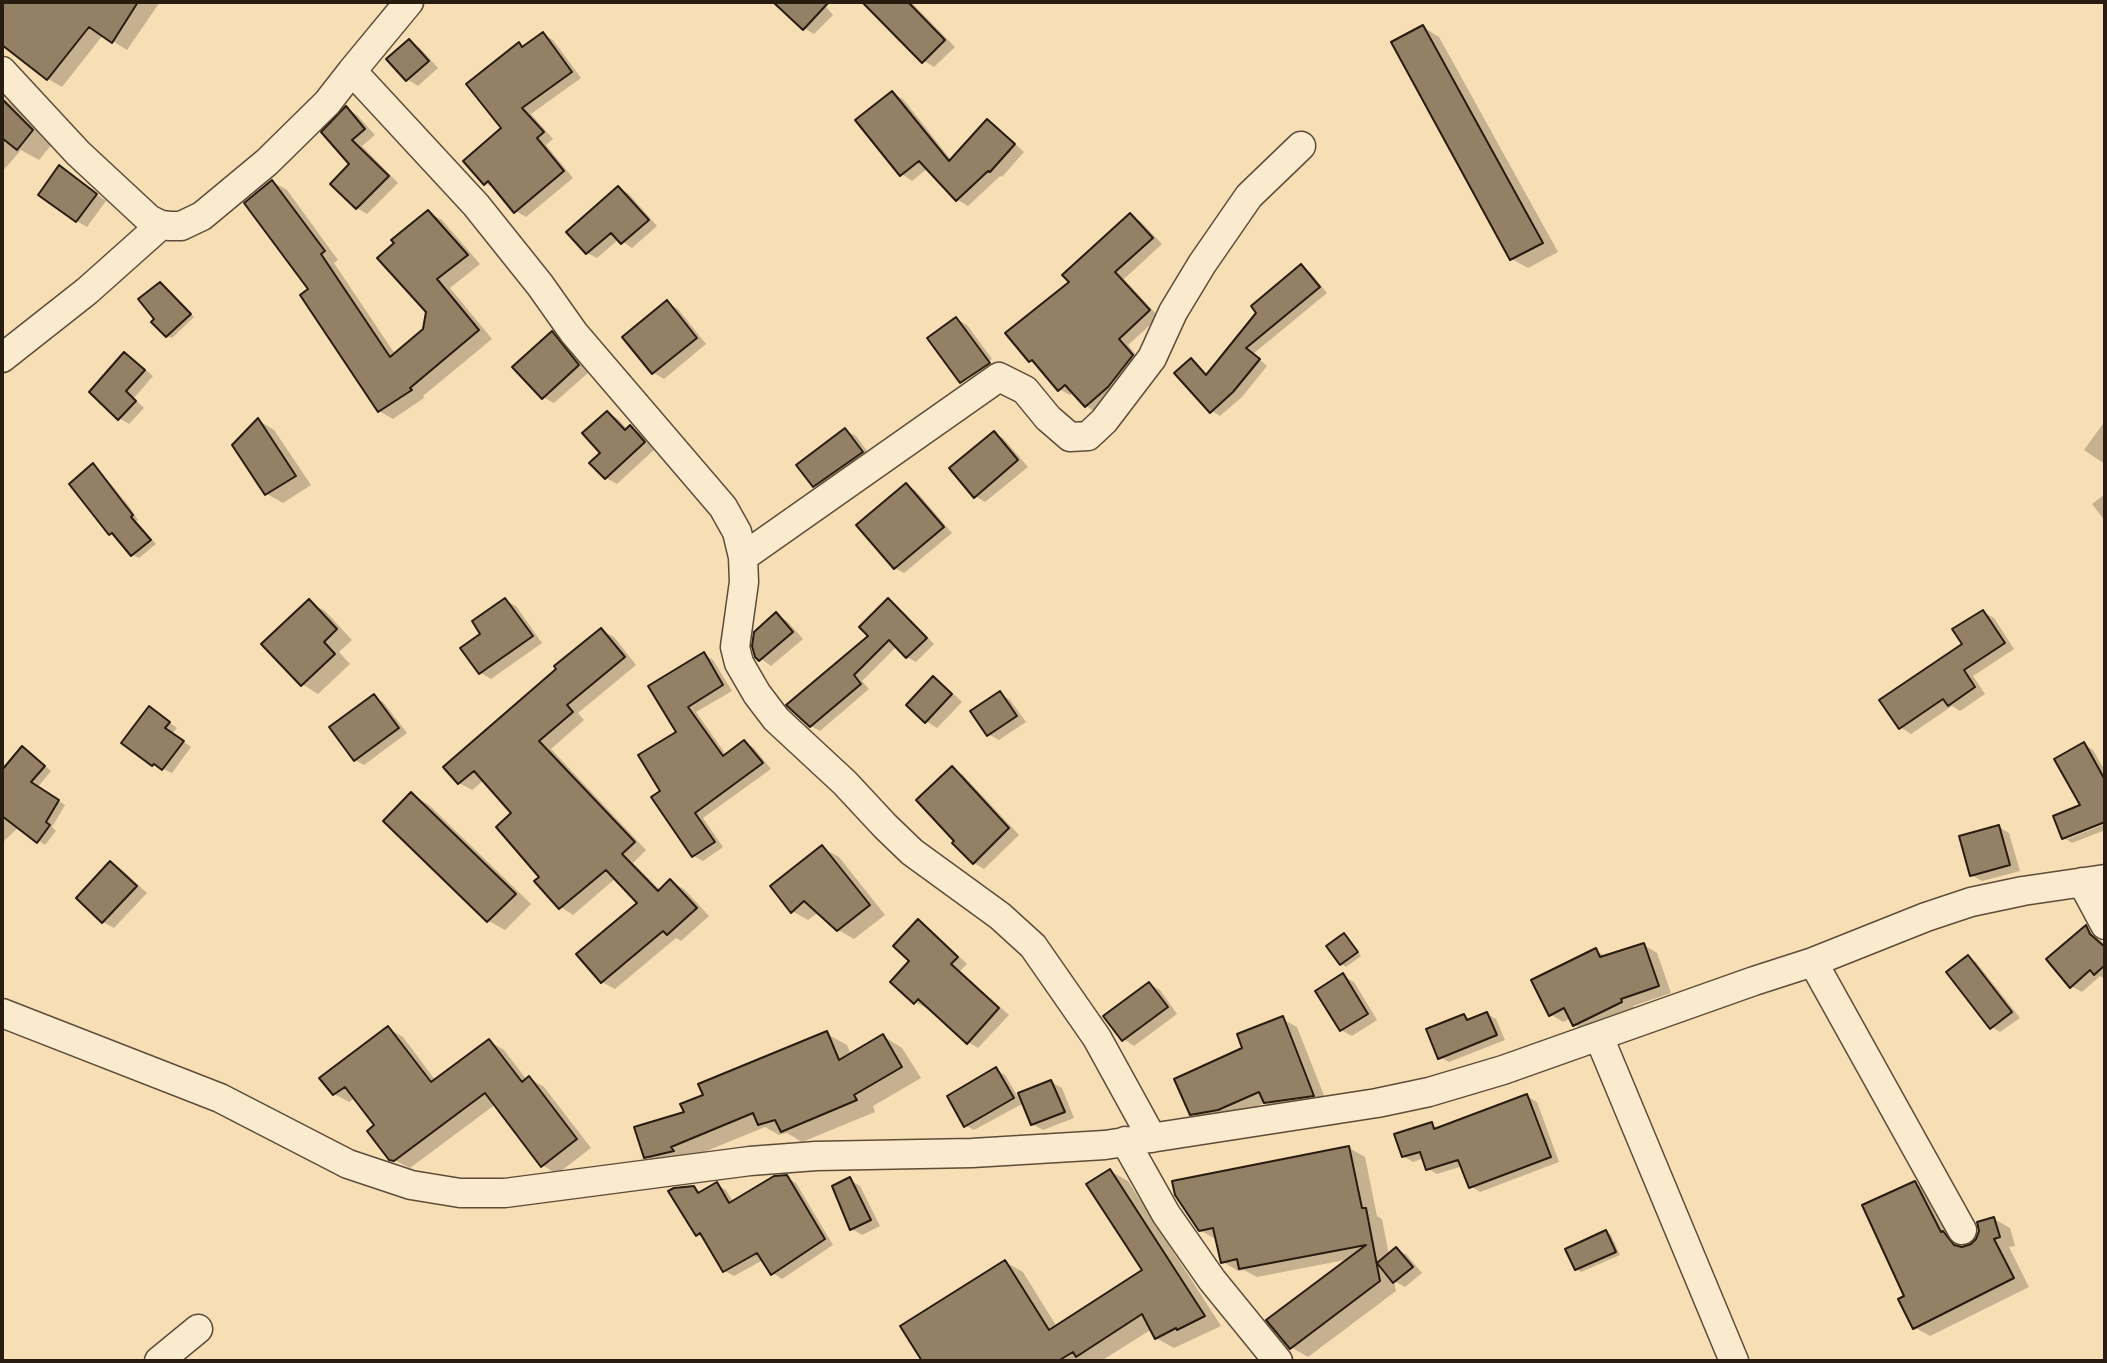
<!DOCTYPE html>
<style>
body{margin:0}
#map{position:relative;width:2107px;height:1363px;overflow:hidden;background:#f7deb4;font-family:"Gentium Book Plus",serif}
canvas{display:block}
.frame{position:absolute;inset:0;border:4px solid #281b0f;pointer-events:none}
</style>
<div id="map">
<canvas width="2107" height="1363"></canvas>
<div class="frame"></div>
</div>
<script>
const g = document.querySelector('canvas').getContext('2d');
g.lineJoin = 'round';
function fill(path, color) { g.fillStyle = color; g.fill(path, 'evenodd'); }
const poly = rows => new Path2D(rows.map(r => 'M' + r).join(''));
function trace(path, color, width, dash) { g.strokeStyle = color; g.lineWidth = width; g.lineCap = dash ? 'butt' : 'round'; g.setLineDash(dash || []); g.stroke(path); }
const shadow = poly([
 [2,2,160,2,127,50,103,35,62,87,48,79,2,42],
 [789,2,822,2,833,15,814,34,804,28],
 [864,2,911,2,955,47,934,67,924,61],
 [1423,27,1439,37,1558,252,1528,268,1512,259],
 [543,34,553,40,581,78,531,114,553,139,546,145,573,178,526,217,516,211,496,189,485,183,503,128,519,45,524,48],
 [409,42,420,48,438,68,418,86,407,79],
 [892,93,903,99,952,161,988,122,998,128,1024,152,1002,177,1000,176,968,206,958,200,928,168,912,181,902,174],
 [2,97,33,121,53,143,39,160,21,150,2,172],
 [346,109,357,115,375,135,362,146,398,183,367,214,357,208],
 [70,174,106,201,87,227,77,221],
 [273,182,287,190,338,260,334,263,395,354,437,320,428,212,442,220,480,264,450,288,492,339,423,396,424,398,393,419,379,411,311,290],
 [619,188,629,194,657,226,632,248,619,239,597,258,587,253],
 [1130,215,1140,221,1162,244,1124,279,1159,317,1128,345,1142,362,1096,412,1086,406,1074,392,1070,395,1059,389,1040,366,1030,361,1072,282],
 [1301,267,1310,272,1327,293,1253,354,1267,366,1242,397,1220,416,1212,411,1191,361,1199,366,1208,375],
 [160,284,194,317,172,338,167,336,156,319],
 [667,303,678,309,706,344,664,379,654,373],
 [956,319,967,325,992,359,963,379,963,383,930,338],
 [552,333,562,339,589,372,554,403,543,397],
 [125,354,134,360,153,376,134,398,144,408,129,424,119,418],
 [994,362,999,369,972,388,964,383],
 [607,413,618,419,628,430,631,427,641,434,655,449,617,484,606,478,603,453],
 [258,420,274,430,311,485,283,503,267,494],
 [2105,421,2105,464,2084,450],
 [845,430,856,436,872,458,825,491,815,485],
 [994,433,1004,439,1028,467,985,502,975,496],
 [93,466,99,470,129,506,138,520,136,521,156,544,139,558,133,555,118,538,111,534],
 [907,485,916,491,952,533,904,573,895,568],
 [2105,494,2105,521,2092,504],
 [505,600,516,606,542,643,491,679,481,673,463,649,483,634],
 [889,601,897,606,934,644,916,662,907,657,897,646,862,681,869,689,820,731,811,726,870,636],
 [309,602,325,611,352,640,339,652,350,664,318,694,302,684],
 [1983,612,1994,618,2014,649,1973,676,1985,694,1960,711,1952,706,1911,734,1900,727,1965,644],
 [777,615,787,621,803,639,771,666,757,656],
 [601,630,614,637,636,665,578,713,584,720,551,749,646,850,633,863,661,891,671,882,684,889,709,916,681,941,676,938,615,989,602,982,640,903,616,878,573,915,561,907,542,877,514,813,484,780,472,790,459,783],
 [704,654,713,660,732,691,696,712,727,756,745,742,754,748,771,769,703,818,723,847,703,861,694,856,663,792,679,732],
 [933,678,944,685,962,702,937,728,926,721,908,705],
 [1000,694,1010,700,1026,722,999,740,988,734],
 [374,697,383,702,407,733,364,765,355,760],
 [150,708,177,728,172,734,191,747,172,773,153,764],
 [2084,744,2093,750,2105,771,2105,820,2067,835,2067,839,2105,824,2105,830,2072,843,2063,837,2083,806],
 [30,753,51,771,37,788,65,805,52,827,56,831,45,845,19,827,3,842,2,841,2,773],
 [952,769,963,775,1019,835,984,869,974,863],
 [411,795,428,804,531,904,505,930,489,921,386,821],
 [1999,827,2009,833,2020,871,1982,881,1971,875],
 [823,848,839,857,885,915,854,939,838,930,819,912,808,920,792,911],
 [111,863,121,869,147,893,114,928,103,922],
 [918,922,929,928,967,964,960,971,1009,1015,978,1048,968,1042,928,1005,926,1008,915,1002,912,961],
 [2086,928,2096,934,2105,946,2105,979,2100,976,2082,992,2071,986],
 [1344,935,1348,938,1361,956,1346,967,1342,964,1329,946],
 [1644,945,1657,953,1671,993,1633,1006,1634,1010,1588,1032,1575,1025,1571,1018,1563,1022,1550,1014,1596,951,1607,957],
 [1968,957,1976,962,2020,1018,2000,1032,1992,1027],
 [1343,976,1354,982,1377,1020,1352,1036,1341,1030],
 [1149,984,1160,990,1177,1014,1134,1046,1124,1039],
 [1487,1014,1496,1019,1505,1040,1449,1062,1440,1057,1464,1016,1471,1020],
 [1282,1019,1297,1027,1327,1103,1280,1110,1266,1102,1233,1118,1206,1122,1192,1113,1245,1049],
 [389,1029,403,1037,436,1081,489,1041,504,1050,527,1080,529,1078,544,1087,591,1148,557,1174,542,1165,496,1104,410,1168,390,1158,376,1126,355,1098,349,1102,334,1094],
 [827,1034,847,1045,851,1055,883,1036,902,1048,921,1078,873,1106,875,1112,802,1142,787,1133,779,1135,765,1127,665,1168,645,1156,686,1114],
 [996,1070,1005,1075,1022,1104,974,1130,965,1125],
 [1051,1082,1062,1088,1074,1118,1043,1130,1032,1124],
 [1527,1096,1537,1102,1559,1162,1480,1192,1471,1186,1463,1166,1437,1174,1427,1168,1424,1158,1413,1162,1403,1156,1431,1124,1440,1129],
 [1349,1148,1365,1157,1377,1216,1382,1219,1389,1255,1396,1249,1407,1255,1422,1273,1405,1287,1394,1281,1396,1291,1308,1357,1291,1347,1350,1259,1257,1277,1244,1270,1238,1271,1222,1261,1217,1240,1200,1230],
 [1110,1171,1128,1181,1221,1326,1174,1348,1156,1338,1152,1329,1101,1361,925,1361,1005,1262,1023,1272,1057,1327,1145,1271],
 [786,1177,796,1183,833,1245,782,1279,773,1273,763,1260,734,1276,725,1271,707,1240,697,1234,693,1188,702,1192,717,1185,726,1190,734,1203],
 [850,1180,860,1186,880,1226,862,1235,852,1229],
 [1915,1183,1931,1192,1963,1248,1978,1240,1994,1219,2010,1228,2015,1246,2009,1247,2029,1287,1930,1336,1914,1327,1907,1297],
 [1606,1232,1611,1235,1620,1255,1581,1272,1577,1269]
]);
const building = poly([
 [2,2,138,2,112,43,89,27,47,80,2,45,2,2],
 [773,2,829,2,803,30,773,2],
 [862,2,908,2,945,40,922,63,862,2],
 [1423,25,1543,243,1510,260,1391,42,1423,25],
 [543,32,572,72,522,108,544,132,537,138,564,171,514,213,488,181,484,185,463,161,501,128,466,84,519,42,522,47,543,32],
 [409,39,429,61,406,81,386,59,409,39],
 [892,91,949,161,987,119,1015,144,990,172,988,171,956,201,919,161,900,176,855,120,892,91],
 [2,99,33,130,17,150,2,138,2,99],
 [346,106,365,129,352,140,389,176,356,209,330,184,349,164,321,132,346,106],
 [59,165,97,194,76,222,38,195,59,165],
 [272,180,325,251,321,254,390,357,423,329,426,312,377,258,394,243,391,240,428,210,468,255,437,279,479,330,410,388,412,390,378,412,300,295,308,289,244,203,272,180],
 [618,186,649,220,621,244,611,233,586,254,566,232,618,186],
 [1130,213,1153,238,1115,272,1150,310,1119,339,1133,355,1108,387,1085,407,1065,385,1058,391,1032,360,1029,362,1005,333,1069,282,1062,275,1130,213],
 [1301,264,1320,287,1246,348,1260,359,1233,392,1210,413,1174,373,1191,358,1206,375,1256,313,1251,306,1301,264],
 [160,282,191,314,166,337,151,322,154,319,138,299,160,282],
 [667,300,697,338,652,374,622,337,667,300],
 [956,317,990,363,960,383,927,338,956,317],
 [552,331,579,365,542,399,512,367,552,331],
 [124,352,145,370,126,391,136,401,118,420,89,392,124,352],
 [607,411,625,430,630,425,645,442,605,479,589,463,600,453,582,433,607,411],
 [258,418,296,476,265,495,232,445,258,418],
 [845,428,863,452,813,487,796,465,845,428],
 [994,431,1018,460,974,498,949,468,994,431],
 [93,463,122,501,133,515,131,517,151,540,131,556,112,533,109,535,69,484,93,463],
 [906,483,944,527,894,569,856,525,906,483],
 [505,598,533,636,479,674,460,648,480,634,472,621,505,598],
 [888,598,927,638,906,658,889,640,854,675,861,684,810,727,786,705,868,636,859,627,888,598],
 [309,599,337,629,324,642,335,654,301,686,261,644,309,599],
 [1983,610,2005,643,1964,670,1975,687,1948,706,1943,699,1899,729,1879,700,1962,644,1952,629,1983,610],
 [776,612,793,632,759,661,755,657,752,646,754,632,776,612],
 [601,628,625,657,567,705,573,712,539,741,635,842,622,854,658,891,670,879,697,908,667,935,663,931,601,983,576,954,637,903,606,870,559,909,534,881,539,877,496,827,511,813,474,771,458,784,443,767,556,669,554,666,601,628],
 [704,652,723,685,688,707,723,756,744,740,763,763,695,813,715,842,692,857,651,797,660,791,638,755,676,732,648,686,704,652],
 [933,676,952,694,925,723,906,705,933,676],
 [1000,691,1017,716,987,736,970,711,1000,691],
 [374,694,399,728,354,761,329,727,374,694],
 [149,706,170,722,165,728,184,741,162,770,154,764,152,766,121,743,149,706],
 [2084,742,2105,780,2105,822,2062,839,2053,816,2080,805,2054,759,2084,742],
 [22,746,45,766,31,782,59,800,46,822,50,825,37,843,2,816,2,770,22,746],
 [952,766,1009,828,973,864,952,843,954,841,916,800,952,766],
 [411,792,516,894,487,922,383,821,411,792],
 [1999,825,2010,865,1970,876,1959,836,1999,825],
 [822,845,870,905,837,931,804,901,791,913,770,886,822,845],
 [110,861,137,886,102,923,76,898,110,861],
 [918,919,958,957,951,964,999,1008,967,1044,918,999,914,1004,890,982,909,961,893,946,918,919],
 [2086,925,2090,934,2105,947,2105,965,2094,975,2090,970,2070,988,2046,959,2086,925],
 [1344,933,1358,952,1340,965,1326,946,1344,933],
 [1644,943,1659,986,1621,999,1622,1002,1573,1026,1564,1008,1549,1016,1531,980,1596,948,1600,957,1644,943],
 [1968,955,2012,1012,1990,1029,1946,972,1968,955],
 [1343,973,1368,1014,1340,1031,1315,991,1343,973],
 [1149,982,1168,1007,1122,1041,1103,1016,1149,982],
 [1487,1012,1497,1035,1438,1059,1426,1029,1464,1014,1467,1020,1487,1012],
 [1283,1016,1314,1096,1264,1103,1259,1092,1218,1110,1190,1115,1174,1079,1242,1048,1237,1034,1283,1016],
 [388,1026,431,1082,489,1039,522,1082,529,1076,577,1139,541,1167,485,1093,394,1161,389,1160,367,1131,374,1125,345,1087,333,1095,319,1078,388,1026],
 [827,1031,839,1060,883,1034,902,1067,854,1095,857,1100,781,1132,775,1120,758,1125,753,1113,671,1147,674,1151,644,1158,634,1127,684,1112,680,1104,703,1095,698,1084,827,1031],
 [996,1067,1014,1098,964,1127,947,1096,996,1067],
 [1051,1080,1065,1112,1031,1125,1018,1093,1051,1080],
 [1527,1094,1551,1157,1469,1188,1458,1160,1426,1170,1420,1152,1402,1157,1394,1134,1432,1122,1434,1129,1527,1094],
 [1349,1146,1362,1208,1366,1208,1380,1281,1290,1349,1266,1320,1366,1245,1239,1269,1237,1259,1221,1263,1213,1228,1199,1231,1175,1195,1172,1181,1349,1146],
 [1110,1169,1205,1316,1177,1330,1176,1328,1155,1339,1142,1314,1076,1357,1073,1352,1058,1361,922,1361,900,1326,1005,1260,1049,1330,1142,1270,1086,1184,1110,1169],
 [787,1175,825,1239,771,1275,757,1253,723,1272,700,1233,696,1236,668,1191,674,1188,694,1186,698,1193,717,1182,729,1203,774,1176,787,1175],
 [850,1177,871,1220,850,1230,832,1186,850,1177],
 [1915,1181,1941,1232,1943,1231,1954,1245,1962,1247,1971,1244,1976,1239,1979,1231,1977,1222,1994,1217,2000,1237,1994,1239,2014,1278,1913,1329,1898,1299,1904,1296,1862,1205,1915,1181],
 [1606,1230,1616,1252,1575,1270,1565,1249,1606,1230],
 [1396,1247,1413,1267,1393,1283,1377,1263,1396,1247]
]);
const minor = poly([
 [409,2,352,71,476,205,540,285,574,333,723,507,737,532,743,557,744,582,735,647,739,663,757,694,776,719,845,783,885,826,912,852,1000,916,1033,946,1097,1038,1152,1138],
 [2,71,78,153,149,219,161,225,170,226,181,226,202,216,267,162,327,103,352,71],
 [2,358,87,291,161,225],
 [743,557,999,377,1025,390,1048,418,1070,437,1088,436,1104,421,1152,358,1173,312,1202,264,1249,196,1301,146],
 [2082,882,2105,925],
 [1813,962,1962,1230],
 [2,1013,220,1098,348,1164,411,1185,460,1193,505,1193,750,1161,816,1156,972,1153,1105,1145,1377,1103,1429,1092,1503,1070,1754,981,1813,962,1926,917,1971,902,2023,891,2105,879],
 [1599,1037,1734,1361],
 [1125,1141,1166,1214,1212,1280,1278,1361],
 [159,1361,198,1329]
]);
fill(shadow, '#0003');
fill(building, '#948065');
trace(building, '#281b0f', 2);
trace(minor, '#5c4c38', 31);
trace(minor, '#faeace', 28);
</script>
